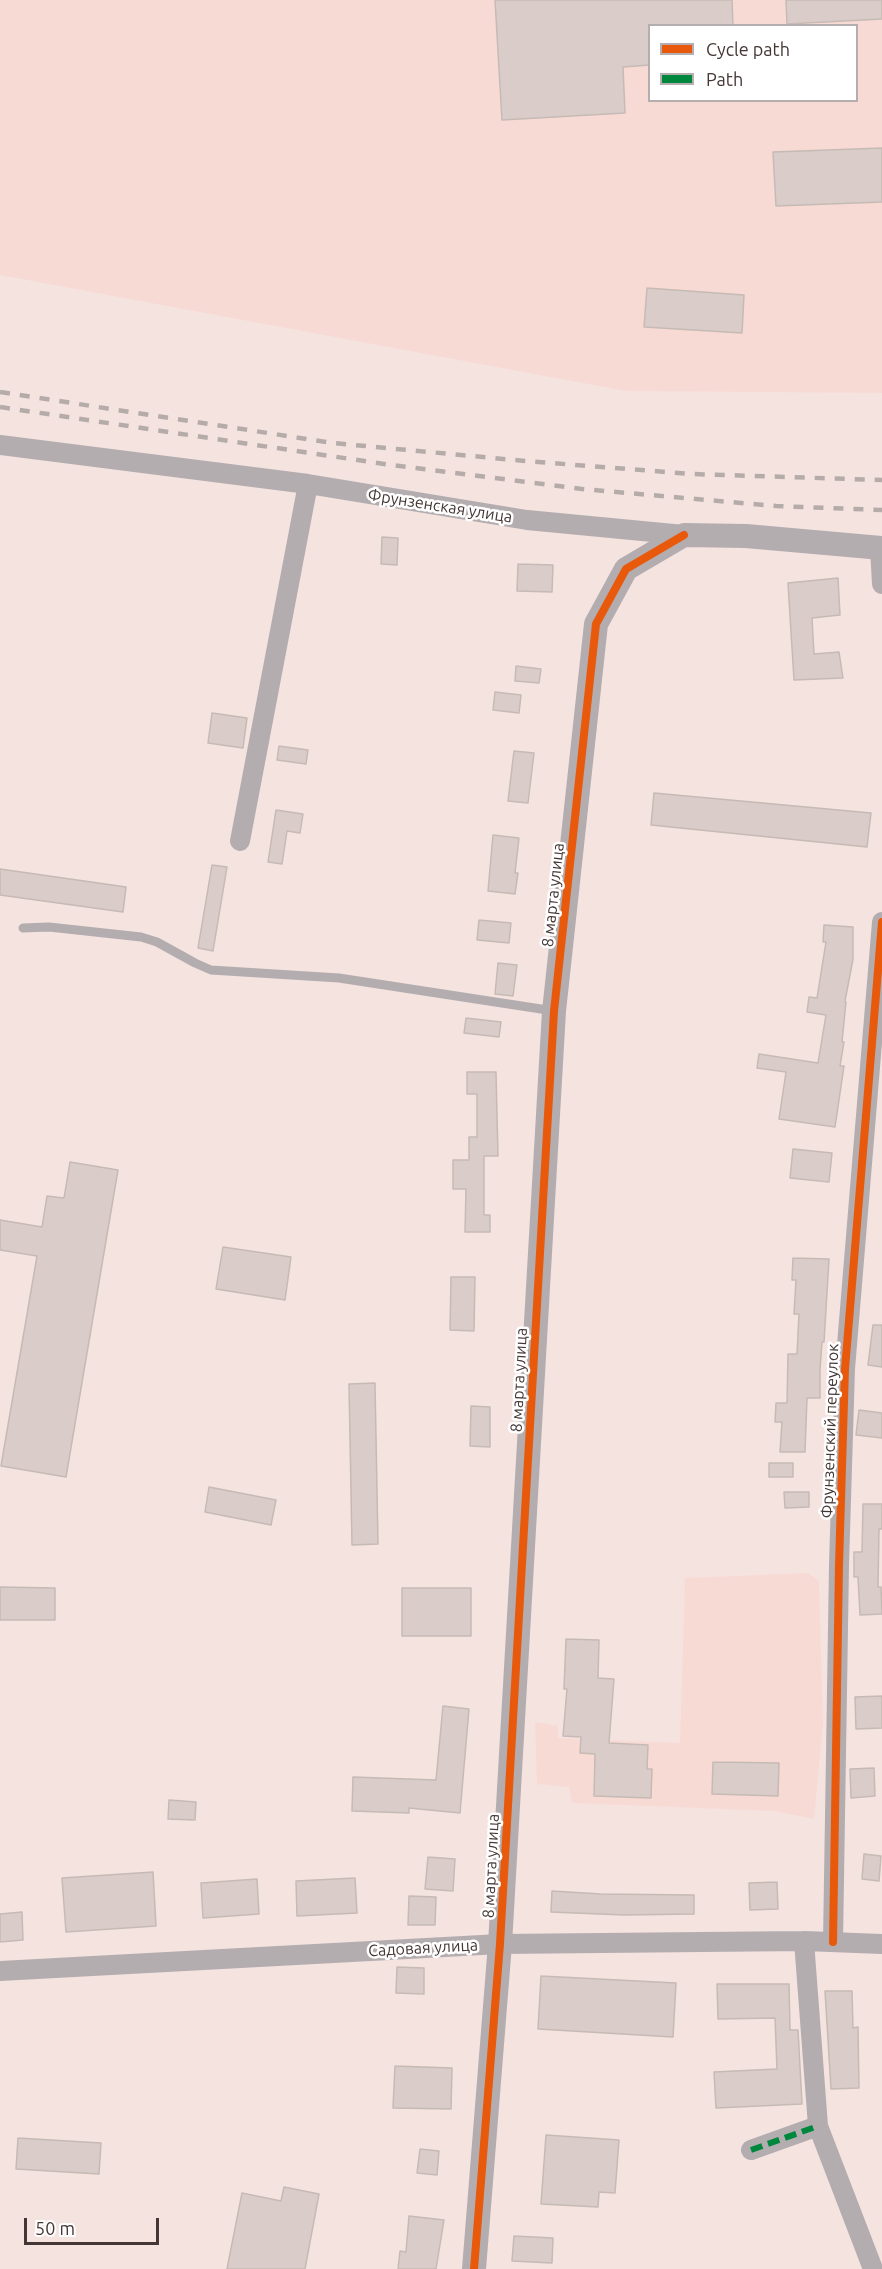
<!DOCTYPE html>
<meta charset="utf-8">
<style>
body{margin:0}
#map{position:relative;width:882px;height:2269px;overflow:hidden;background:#f5e3e0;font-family:Ubuntu,sans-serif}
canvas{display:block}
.legend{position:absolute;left:648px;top:24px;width:210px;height:78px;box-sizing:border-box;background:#fff;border:2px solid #b4afae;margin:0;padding:8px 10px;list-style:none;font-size:18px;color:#433634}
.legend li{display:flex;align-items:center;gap:12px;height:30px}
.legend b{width:30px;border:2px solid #b4afae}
.scale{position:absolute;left:24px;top:2218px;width:135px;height:27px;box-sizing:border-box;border:3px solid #433634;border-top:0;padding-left:8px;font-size:18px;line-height:21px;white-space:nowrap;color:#433634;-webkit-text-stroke:4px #fff;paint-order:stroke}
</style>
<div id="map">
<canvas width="882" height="2269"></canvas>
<ul class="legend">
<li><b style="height:8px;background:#e8590c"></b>Cycle path</li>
<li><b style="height:8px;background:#00873e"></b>Path</li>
</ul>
<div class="scale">50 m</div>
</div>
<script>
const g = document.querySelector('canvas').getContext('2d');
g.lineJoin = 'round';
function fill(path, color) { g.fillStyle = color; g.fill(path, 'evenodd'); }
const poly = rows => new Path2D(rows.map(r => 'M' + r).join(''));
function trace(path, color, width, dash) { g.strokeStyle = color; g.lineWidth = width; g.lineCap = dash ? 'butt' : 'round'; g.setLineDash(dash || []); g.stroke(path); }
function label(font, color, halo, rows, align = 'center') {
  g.font = font + ' Ubuntu,sans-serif'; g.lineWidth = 5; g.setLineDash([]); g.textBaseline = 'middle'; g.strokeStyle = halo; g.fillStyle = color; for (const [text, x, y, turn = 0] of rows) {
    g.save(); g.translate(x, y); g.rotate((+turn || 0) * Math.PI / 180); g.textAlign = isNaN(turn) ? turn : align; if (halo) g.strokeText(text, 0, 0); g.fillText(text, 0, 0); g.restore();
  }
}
const built = poly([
 [0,0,882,0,882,393,626,391,0,275],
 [650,26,856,26,856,100,650,100],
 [808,1573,819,1581,823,1723,814,1819,774,1811,572,1803,569,1787,537,1784,535,1722,558,1726,558,1738,680,1743,685,1578]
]);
const building = poly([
 [495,0,732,0,733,26,650,26,650,65,623,67,625,113,502,120,495,0],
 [786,0,882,0,882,19,787,24,786,0],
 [882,148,882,202,776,206,773,152,882,148],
 [647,288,744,295,742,333,644,327,647,288],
 [382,537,398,538,397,565,381,564,382,537],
 [518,564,553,565,552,592,517,591,518,564],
 [838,578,840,615,812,618,814,654,839,652,843,678,794,680,788,583,838,578],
 [516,666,541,669,539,683,515,681,516,666],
 [495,692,521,695,519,713,493,710,495,692],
 [212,713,247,718,243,748,208,743,212,713],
 [279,746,308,750,306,764,277,760,279,746],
 [514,751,534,753,528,803,508,801,514,751],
 [654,793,871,813,867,847,651,825,654,793],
 [276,810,303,814,300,833,287,831,282,864,268,862,276,810],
 [493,835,519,838,515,873,518,873,515,894,488,891,493,835],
 [212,865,227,867,213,951,198,948,212,865],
 [0,869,126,887,123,912,0,895,0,869],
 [479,920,511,923,509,943,477,940,479,920],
 [824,925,853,927,853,959,845,1001,846,1002,842,1042,844,1042,840,1066,844,1066,835,1127,779,1119,786,1072,757,1068,759,1054,818,1063,826,1015,807,1012,809,997,817,998,826,942,823,942,824,925],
 [498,963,517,965,513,996,495,994,498,963],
 [466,1018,501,1022,499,1037,464,1033,466,1018],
 [467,1072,496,1072,498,1156,484,1156,484,1215,490,1215,490,1232,465,1232,466,1189,453,1189,453,1160,469,1160,469,1137,477,1137,477,1094,467,1094,467,1072],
 [793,1149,832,1153,829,1182,790,1178,793,1149],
 [70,1162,118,1170,66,1477,1,1466,37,1256,0,1250,0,1220,42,1227,47,1196,64,1198,70,1162],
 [223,1247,291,1257,285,1300,216,1289,223,1247],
 [793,1258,829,1259,824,1342,822,1342,820,1369,820,1398,807,1398,805,1452,780,1452,782,1422,775,1422,776,1403,787,1403,788,1354,797,1354,799,1314,794,1314,796,1280,792,1280,793,1258],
 [451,1277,475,1277,474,1331,450,1330,451,1277],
 [873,1325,882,1325,882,1367,868,1365,873,1325],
 [375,1383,378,1544,352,1545,349,1384,375,1383],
 [471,1406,490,1407,490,1447,470,1446,471,1406],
 [859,1410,882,1413,882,1438,856,1435,859,1410],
 [769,1463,793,1463,793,1477,769,1477,769,1463],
 [209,1487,276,1500,271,1525,205,1512,209,1487],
 [784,1492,809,1492,809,1507,785,1508,784,1492],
 [863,1504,882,1504,882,1529,879,1529,878,1587,881,1587,882,1614,860,1615,858,1577,854,1577,854,1552,862,1552,863,1504],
 [0,1587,55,1588,55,1620,0,1620,0,1587],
 [402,1588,471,1588,471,1636,402,1636,402,1588],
 [566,1639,599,1640,598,1678,614,1679,609,1743,648,1745,647,1769,652,1769,651,1798,594,1796,595,1754,580,1753,581,1737,563,1736,567,1689,564,1689,566,1639],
 [882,1696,882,1728,856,1729,855,1697,882,1696],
 [443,1706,469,1709,460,1813,409,1808,409,1813,352,1811,353,1777,436,1780,443,1706],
 [713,1762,779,1763,778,1796,712,1794,713,1762],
 [874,1768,875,1796,851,1798,850,1769,874,1768],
 [169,1800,196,1802,195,1820,168,1819,169,1800],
 [864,1854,881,1856,879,1881,862,1879,864,1854],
 [428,1857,455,1859,453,1891,425,1889,428,1857],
 [153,1872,156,1926,66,1932,62,1878,153,1872],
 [355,1878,357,1913,297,1916,296,1881,355,1878],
 [257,1879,259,1914,203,1918,201,1883,257,1879],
 [777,1882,778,1909,750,1910,749,1883,777,1882],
 [552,1891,601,1894,694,1895,694,1914,624,1915,551,1912,552,1891],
 [409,1896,436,1897,435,1925,408,1925,409,1896],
 [22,1912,23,1940,0,1942,0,1914,22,1912],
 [397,1967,424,1968,424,1994,396,1993,397,1967],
 [541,1976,676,1983,673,2037,538,2029,541,1976],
 [717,1984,789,1984,790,2030,798,2030,802,2104,716,2108,714,2072,777,2069,775,2018,718,2019,717,1984],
 [825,1991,852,1991,853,2028,858,2027,859,2088,831,2089,825,1991],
 [395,2066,452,2068,451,2109,393,2108,395,2066],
 [546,2135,619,2140,615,2193,599,2192,598,2207,541,2204,546,2135],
 [18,2138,101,2143,99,2174,16,2169,18,2138],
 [420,2149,439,2151,437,2175,417,2173,420,2149],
 [284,2187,319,2194,305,2269,227,2269,242,2193,281,2201,284,2187],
 [409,2216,444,2220,436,2269,398,2269,400,2251,406,2252,409,2216],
 [514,2236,553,2238,552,2263,512,2261,514,2236]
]);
const service = poly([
 [23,928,49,927,141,937,157,942,195,963,211,970,339,978,554,1011]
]);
const minor = poly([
 [0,445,308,484,527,520,684,535],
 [880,548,882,584],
 [240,841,308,484],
 [804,1941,818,2126,873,2269],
 [833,1942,839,1565,845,1369,882,922],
 [0,1971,500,1944,804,1941,882,1944],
 [751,2150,818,2126]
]);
const tertiary = poly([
 [474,2269,500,1944,554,1011,596,624,626,569,684,535,746,536,882,548]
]);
const rail = poly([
 [0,392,333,443,525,461,692,474,882,480],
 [0,407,391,465,582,489,776,506,882,510]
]);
const quiet = poly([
 [751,2150,818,2126]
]);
const cycleway = poly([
 [833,1942,839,1565,845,1369,882,922],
 [474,2269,500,1944,554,1011,596,624,626,569,684,535]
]);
const streetNames = [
 ["Фрунзенская улица",440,506,9],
 ["8 марта улица",553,895,-84],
 ["8 марта улица",519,1380,-87],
 ["Фрунзенский переулок",830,1431,-88],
 ["8 марта улица",491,1866,-87],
 ["Садовая улица",423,1948,-3]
];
fill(built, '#f8dad5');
fill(building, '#dacdc9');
trace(building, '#c6bab5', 1.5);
trace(service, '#b4adaf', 9);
trace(minor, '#b4adaf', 20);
trace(tertiary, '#b4adaf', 24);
trace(rail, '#b5acaa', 4.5, [10, 10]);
trace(quiet, '#00873e', 6, [12, 6]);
trace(cycleway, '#e8590c', 8);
label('16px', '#433634', '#fff', streetNames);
</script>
